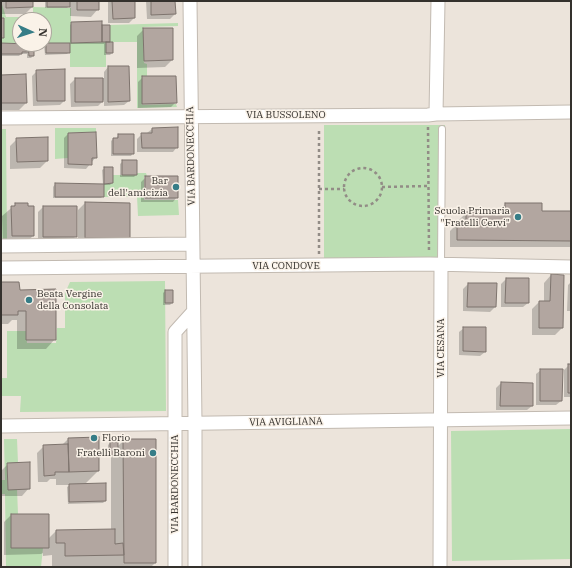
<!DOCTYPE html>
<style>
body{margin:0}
#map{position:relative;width:572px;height:568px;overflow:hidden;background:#ece4db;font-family:"IBM Plex Serif",serif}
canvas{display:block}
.frame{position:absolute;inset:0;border:2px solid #34312d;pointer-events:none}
.north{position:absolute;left:12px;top:12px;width:40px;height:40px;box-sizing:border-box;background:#faf2e8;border:1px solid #aba59d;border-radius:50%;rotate:93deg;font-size:11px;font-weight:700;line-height:16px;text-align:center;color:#34312d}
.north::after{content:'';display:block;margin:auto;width:14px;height:18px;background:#367d87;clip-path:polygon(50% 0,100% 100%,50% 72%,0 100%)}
</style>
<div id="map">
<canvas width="572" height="568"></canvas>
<div class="frame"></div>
<div class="north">N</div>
</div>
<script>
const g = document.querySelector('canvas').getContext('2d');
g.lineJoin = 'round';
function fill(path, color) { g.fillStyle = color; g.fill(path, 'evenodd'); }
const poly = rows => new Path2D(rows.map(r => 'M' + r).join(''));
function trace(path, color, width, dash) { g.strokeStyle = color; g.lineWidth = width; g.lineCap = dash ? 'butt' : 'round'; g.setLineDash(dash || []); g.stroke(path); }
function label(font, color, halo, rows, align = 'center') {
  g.font = font + ' "IBM Plex Serif",serif'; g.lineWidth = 3; g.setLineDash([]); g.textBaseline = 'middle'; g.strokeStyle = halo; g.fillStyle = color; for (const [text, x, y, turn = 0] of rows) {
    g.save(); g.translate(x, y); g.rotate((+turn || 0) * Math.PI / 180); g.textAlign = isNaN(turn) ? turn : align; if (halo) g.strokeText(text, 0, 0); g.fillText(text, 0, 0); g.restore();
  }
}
const green = poly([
 [1,1,6,17,33,17,33,7,71,8,71,43,106,42,106,67,70,67,70,43,44,43,44,20,20,20,20,43,1,43,1,38,4,37,4,18,1,18],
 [178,23,178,26,143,27,144,63,147,64,147,76,142,105,176,104,177,107,137,108,137,42,110,42,110,25],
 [324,125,445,125,444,258,324,258],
 [55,128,96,128,96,132,68,133,68,158,55,159],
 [1,129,6,129,7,240,1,240],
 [137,173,146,173,147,176,144,176,144,200,178,200,179,215,138,216,137,197,104,197,104,184,113,183,113,175,137,175],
 [165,281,166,411,20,412,21,396,1,396,1,378,7,378,7,331,26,331,27,343,56,343,57,328,65,328,65,293,70,282],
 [571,429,571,559,452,561,451,431],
 [4,439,17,439,18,463,7,463,8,489,17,489,18,514,11,514,11,548,43,548,41,567,6,567,5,494,1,494,1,480,5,480]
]);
const shadow = poly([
 [1,1,32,1,32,7,25,14,1,14],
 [45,1,98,1,98,9,91,17,70,16,70,5,67,8,45,8],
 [108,1,134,1,134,18,129,23,108,23],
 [146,1,174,1,175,14,170,19,147,19],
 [72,23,109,43,112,43,112,53,110,55,104,55,104,44,69,44,69,52,67,54,45,55,44,46,46,44,70,44,70,25],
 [144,29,172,60,165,67,137,68,137,36],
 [1,44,33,44,33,56,31,58,27,58,27,54,21,54,19,56,1,56],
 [108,67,129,101,124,105,104,106,104,100,98,106,71,107,70,84,75,79,104,78,104,72],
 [37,71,64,101,60,105,33,106,32,76],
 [1,76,26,103,19,110,1,110],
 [143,77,176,102,171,107,138,108,138,82],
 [152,129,177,147,173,152,137,152,137,139,142,134,147,133],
 [68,134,96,157,86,169,64,168,64,138],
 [118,135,133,153,131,156,111,156,111,141,113,139,116,139],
 [17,139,47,161,40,168,10,169,10,146],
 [123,161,136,175,134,177,120,177,120,164],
 [105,168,112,183,110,185,103,185,103,196,101,198,53,198,53,187,55,184,103,185,102,170],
 [146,177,177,197,173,202,141,202,141,182],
 [85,203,129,238,122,245,78,245,78,210],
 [16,204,33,236,23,245,3,245,2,216],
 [505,204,541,212,571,212,571,247,450,247,450,231,457,224,459,224,459,220,466,213,498,213,498,212],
 [43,207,76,207,76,236,71,241,38,241,38,212],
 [551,275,563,276,562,328,555,335,532,335,532,309,539,302,544,302,544,283],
 [506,279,528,279,528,303,523,307,501,307,501,284],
 [571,282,571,311,567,311,568,285],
 [1,283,55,339,46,349,17,349,17,320,12,320,8,324,1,324],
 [468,284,495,307,490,312,463,311,463,289],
 [165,291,172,291,172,303,170,305,163,305,163,293],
 [464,328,485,352,480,356,459,355,459,332],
 [569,365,571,365,571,397,564,397,564,370],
 [541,370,561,401,556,405,536,405,536,374],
 [501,383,532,406,527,410,496,410,496,388],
 [68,439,98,471,85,484,105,501,103,503,68,504,67,487,70,485,56,485,56,479,50,479,47,482,38,482,37,453,44,446,62,445],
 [124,440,155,563,151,567,52,567,52,555,43,556,43,553,41,554,4,555,4,522,11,515,48,515,48,539,56,531,111,530,111,457,108,457,108,445,110,443,117,447],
 [8,464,29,488,22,496,1,496,1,471]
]);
const building = poly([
 [6,1,33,1,33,7,6,8,6,1],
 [47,1,70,1,70,7,47,7,47,1],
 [77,1,99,1,99,10,77,10,77,1],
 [112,1,135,1,135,18,113,19,112,1],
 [151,1,175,1,176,14,151,15,151,1],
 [1,18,4,18,4,38,1,38,1,18],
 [102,21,102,42,71,43,71,22,102,21],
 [102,25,110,25,110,42,102,42,102,25],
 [143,28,173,28,173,60,144,61,143,28],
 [106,42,113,42,113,53,106,53,106,42],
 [1,43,28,44,29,52,22,52,22,54,1,54,1,43],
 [46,43,70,43,70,53,46,53,46,43],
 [28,44,34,44,34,56,29,56,28,44],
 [108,66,129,66,130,101,108,102,108,66],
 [65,69,65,101,37,101,36,70,65,69],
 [26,74,27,103,1,103,1,75,26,74],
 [142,76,176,76,177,103,142,104,142,76],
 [75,78,103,78,103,102,75,102,75,78],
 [178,127,178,148,142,148,141,133,152,133,152,128,178,127],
 [96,132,97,158,92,158,92,165,68,164,68,133,96,132],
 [118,134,134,134,134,154,113,154,113,138,118,138,118,134],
 [48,137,48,161,17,162,16,138,48,137],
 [122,160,137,160,137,175,122,175,122,160],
 [104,167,113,167,113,183,104,184,104,167],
 [145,176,178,176,178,198,145,198,145,176],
 [55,183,104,184,104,197,55,197,55,183],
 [85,202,130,203,130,238,85,238,85,202],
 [15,203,28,203,28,206,34,206,34,236,12,236,11,206,15,206,15,203],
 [505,203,542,203,542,211,571,211,571,241,457,240,457,223,466,223,466,212,505,212,505,203],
 [43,206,77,206,77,237,43,237,43,206],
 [551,274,564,275,563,328,539,328,539,301,550,301,551,274],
 [506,278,529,278,529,303,505,303,506,278],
 [1,282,19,282,20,290,56,289,56,340,26,340,26,311,18,311,18,315,1,315,1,282],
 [468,283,497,283,496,307,467,307,468,283],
 [165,290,173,290,173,303,165,303,165,290],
 [463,327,486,327,486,352,463,351,463,327],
 [568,364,571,364,571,393,568,393,568,364],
 [540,369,563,369,562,401,540,401,540,369],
 [501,382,533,383,533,406,500,406,501,382],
 [99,437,99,471,69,472,68,438,99,437],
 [123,439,156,439,156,563,124,563,123,439],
 [110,442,118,442,118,455,110,455,110,442],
 [68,444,69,472,55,472,55,475,44,476,43,445,68,444],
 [30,462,30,489,8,490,7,463,30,462],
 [106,483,106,501,69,502,69,484,106,483],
 [11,514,49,514,49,548,11,548,11,514],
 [115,529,115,544,123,543,124,555,65,556,65,543,56,543,56,530,115,529]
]);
const path = poly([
 [428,127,429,252],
 '344 187a19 19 0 1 1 38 0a19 19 0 1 1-38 0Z',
 [382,187,429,186],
 [319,189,344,189],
 [319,254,319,129]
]);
const lane = poly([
 [441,264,442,129]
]);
const street = poly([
 [190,1,195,423,195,567],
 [436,114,438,1],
 [1,118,428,115,436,114,571,112],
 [1,246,192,244],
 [1,268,429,264,571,267],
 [1,426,571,418],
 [175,567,175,332,193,312],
 [440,567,441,264]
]);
const markers = [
 [176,187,4,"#367d87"],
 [518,217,4,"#367d87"],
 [29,300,4,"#367d87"],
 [94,438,4,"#367d87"],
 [153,453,4,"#367d87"]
];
const streetNames = [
 ["VIA BUSSOLENO",286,115],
 ["VIA BARDONECCHIA",191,156,-91],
 ["VIA CONDOVE",286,266],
 ["VIA CESANA",441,348,-90],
 ["VIA AVIGLIANA",286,422,-1],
 ["VIA BARDONECCHIA",175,484,-90]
];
const poiNames = [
 ["Bar",168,181],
 ["dell'amicizia",168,193],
 ["Scuola Primaria",510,211],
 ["\"Fratelli Cervi\"",510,223],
 ["Beata Vergine",37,294,"left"],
 ["della Consolata",37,306,"left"],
 ["Florio",102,438,"left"],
 ["Fratelli Baroni",145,453]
];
fill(green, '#bcdeb3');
fill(shadow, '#0003');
fill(building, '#b2a6a0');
trace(building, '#7d736d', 1);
trace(lane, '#c2bab1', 8);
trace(street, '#c2bab1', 15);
trace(path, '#928c86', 2.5, [3, 3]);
trace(lane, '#fff', 6);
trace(street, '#fff', 13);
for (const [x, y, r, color] of markers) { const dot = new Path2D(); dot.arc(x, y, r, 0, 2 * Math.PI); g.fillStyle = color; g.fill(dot); trace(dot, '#faf2e8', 1.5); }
label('10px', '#34312d', '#faf2e8', streetNames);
label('10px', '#34312d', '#faf2e8', poiNames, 'right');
</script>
